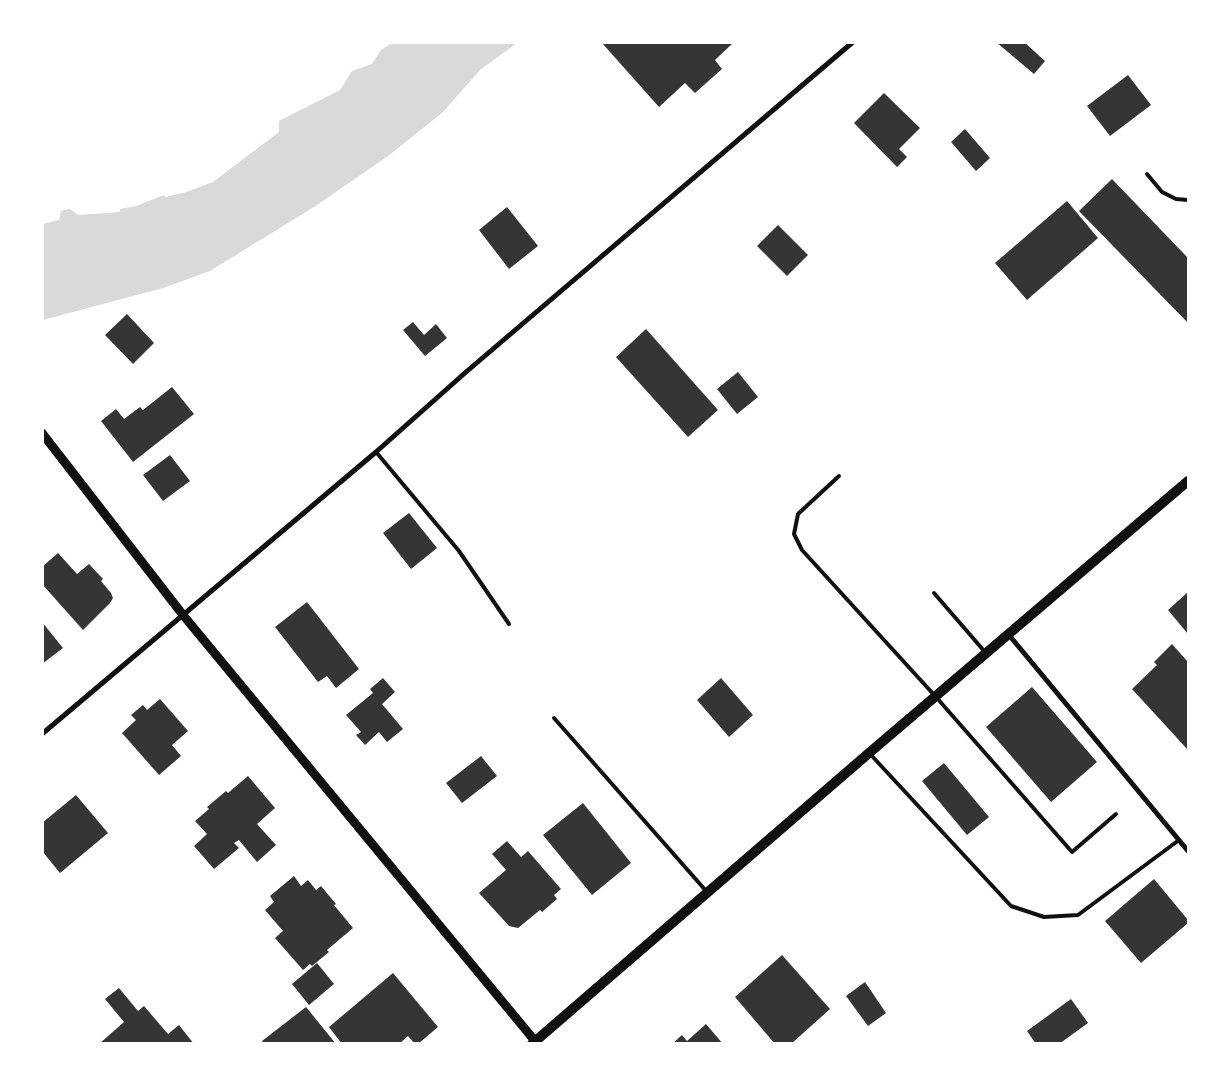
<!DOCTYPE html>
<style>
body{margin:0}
#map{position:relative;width:1231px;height:1086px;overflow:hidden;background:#fff;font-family:"Titillium Web",sans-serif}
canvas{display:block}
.frame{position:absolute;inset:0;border:44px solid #fff;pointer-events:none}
</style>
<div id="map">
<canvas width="1231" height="1086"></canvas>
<div class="frame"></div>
</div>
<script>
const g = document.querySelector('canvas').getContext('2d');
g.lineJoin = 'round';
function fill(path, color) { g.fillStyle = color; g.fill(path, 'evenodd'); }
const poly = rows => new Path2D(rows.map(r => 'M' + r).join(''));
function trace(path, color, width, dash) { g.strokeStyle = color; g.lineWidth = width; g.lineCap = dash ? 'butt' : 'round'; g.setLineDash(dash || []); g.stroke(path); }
const water = poly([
 [392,43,517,43,480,70,442,113,388,156,317,205,210,271,163,288,43,320,43,224,59,220,61,211,70,209,78,215,120,212,120,209,136,206,164,195,165,197,183,193,213,182,279,132,279,121,340,90,352,71,372,64,381,50]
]);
const building = poly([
 [603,42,734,42,715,60,722,69,695,93,685,83,659,107,602,43],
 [996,42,1024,42,1045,61,1034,74],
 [1128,75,1151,105,1110,136,1087,106],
 [884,93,920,128,899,149,907,157,897,167,854,123],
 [965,129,990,158,976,171,951,142],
 [1112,179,1188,258,1188,323,1079,211],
 [1067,201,1098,238,1027,300,995,263],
 [507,207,538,246,509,269,479,230],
 [778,225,808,255,787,276,757,246],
 [127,314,154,343,133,364,105,335],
 [413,322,424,335,436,324,447,338,425,356,403,330],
 [646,329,718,410,688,437,616,357],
 [738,372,758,397,737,414,717,389],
 [172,387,194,414,133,462,101,421,116,409,124,419,140,407,143,410],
 [170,455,190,481,163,501,143,475],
 [409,513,437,548,411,569,383,533],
 [58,553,77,574,89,564,103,579,101,581,111,593,113,598,110,603,83,630,42,584,42,567],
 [1188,592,1188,634,1168,610],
 [307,602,359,669,336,688,327,676,318,682,275,627],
 [42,622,63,648,42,664],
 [1172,644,1188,662,1188,750,1132,689,1157,665,1154,662],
 [383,678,395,692,382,704,403,729,387,742,379,732,365,745,356,735,361,732,346,715,373,693,370,689],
 [721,678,753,715,729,737,697,700],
 [1032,687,1097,762,1051,802,986,727],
 [160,699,188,731,172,745,181,756,159,775,122,733,136,720,131,715,143,705,147,710],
 [481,756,497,776,462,803,446,783],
 [944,763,989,817,967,835,922,781],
 [248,776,275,808,257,824,276,845,257,862,239,840,234,843,239,848,214,869,194,846,207,834,195,821,209,809,207,807,226,791,228,793],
 [76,795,108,833,60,873,42,851,42,823],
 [583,803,631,863,592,895,543,835],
 [507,841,521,857,528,851,561,889,554,895,557,899,542,912,540,910,518,928,509,926,479,893,506,870,492,854],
 [294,876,301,886,308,880,316,890,321,886,336,904,334,905,353,928,327,950,329,952,312,966,310,964,303,970,275,938,283,931,265,910,274,902,270,896],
 [1154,879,1188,920,1188,923,1141,963,1105,921],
 [782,955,830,1009,791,1044,775,1044,735,997],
 [317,963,334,984,309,1005,292,984],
 [393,973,438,1027,418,1044,415,1044,408,1036,399,1044,342,1044,329,1027],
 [865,982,886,1013,868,1026,846,996],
 [119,988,138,1011,144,1006,168,1034,179,1025,194,1044,99,1044,124,1022,105,999],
 [1071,999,1088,1023,1059,1044,1036,1044,1027,1031],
 [306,1007,336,1044,264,1044,262,1041],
 [706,1024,723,1044,672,1044,682,1035,687,1041]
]);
const service = poly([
 [1147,174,1162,192,1176,199,1188,200],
 [376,452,459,551,509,624],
 [839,476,798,514,794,534,802,550,936,697,1072,852,1116,814],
 [934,593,985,652],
 [554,718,707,892],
 [871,755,1011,906,1044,917,1078,915,1179,840]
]);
const minor = poly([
 [1009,635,1188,851],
 [42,734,376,452,466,372,853,42]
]);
const tertiary = poly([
 [42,433,183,615,535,1041]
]);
const secondary = poly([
 [532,1044,869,753,1188,481]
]);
fill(water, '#d9d9d9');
fill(building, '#353535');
trace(service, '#111', 4);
trace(minor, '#111', 5);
trace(tertiary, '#111', 9);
trace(secondary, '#111', 10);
</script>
